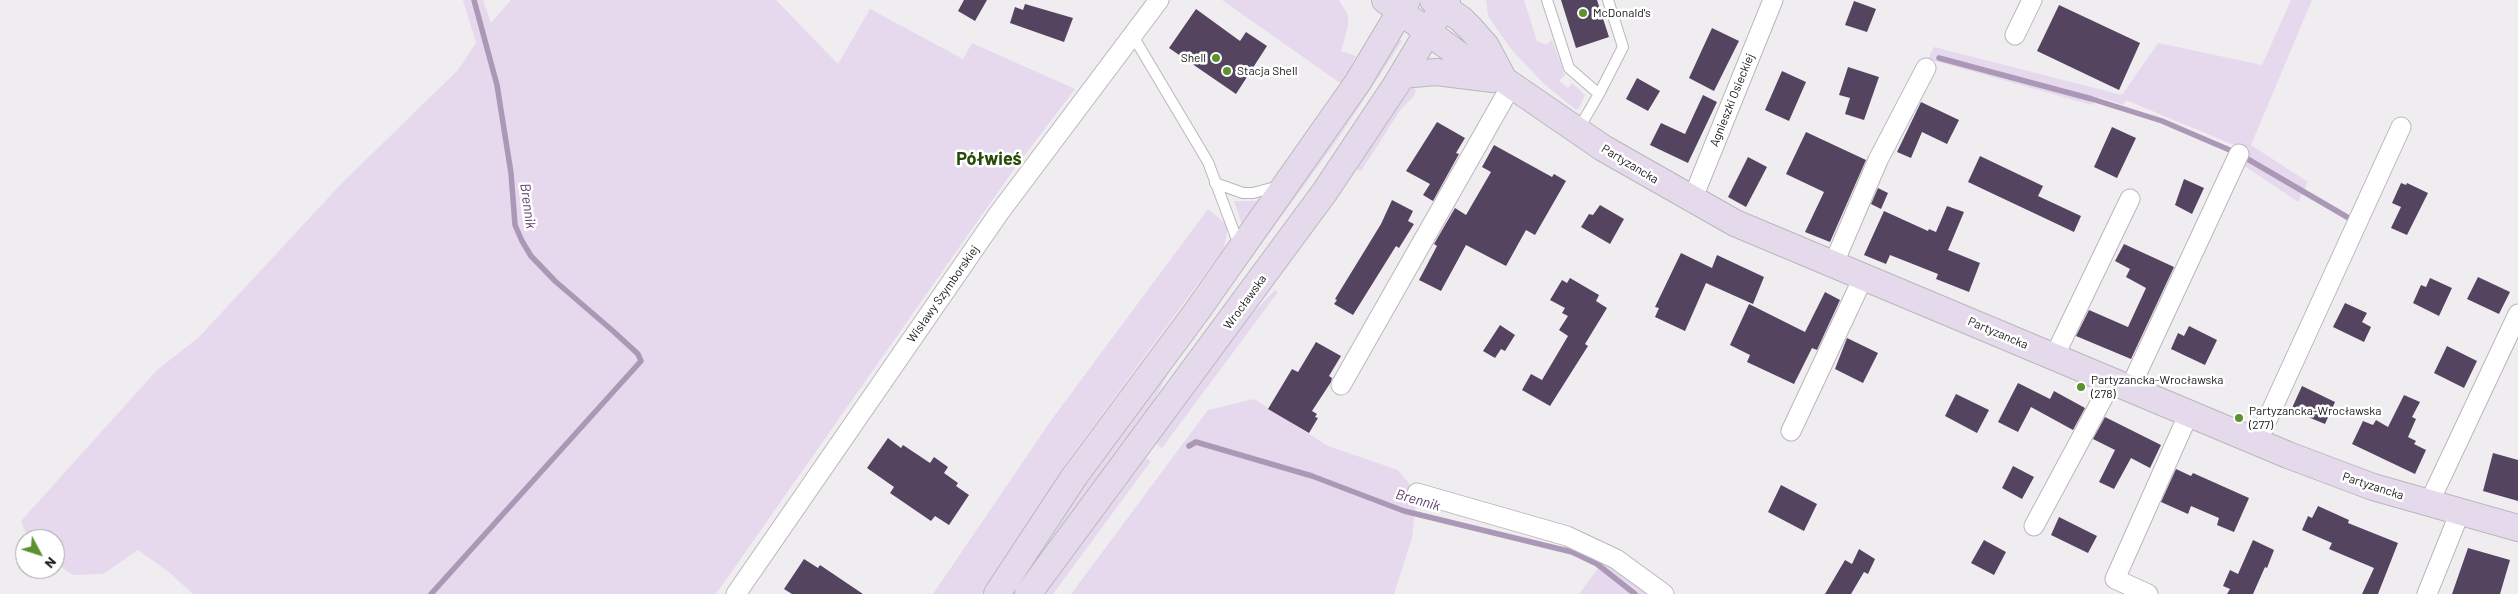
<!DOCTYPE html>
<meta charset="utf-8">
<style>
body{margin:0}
#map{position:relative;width:2518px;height:594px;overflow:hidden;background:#f0edf1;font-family:Barlow,sans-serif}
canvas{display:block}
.north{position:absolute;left:15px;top:529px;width:50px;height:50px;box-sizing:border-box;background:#fff;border:1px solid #a2a1a2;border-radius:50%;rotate:130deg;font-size:14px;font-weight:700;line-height:20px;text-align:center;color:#161517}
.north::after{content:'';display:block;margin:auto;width:18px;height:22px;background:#5b922d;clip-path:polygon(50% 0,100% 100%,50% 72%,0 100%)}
</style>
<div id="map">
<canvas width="2518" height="594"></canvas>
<div class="north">N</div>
</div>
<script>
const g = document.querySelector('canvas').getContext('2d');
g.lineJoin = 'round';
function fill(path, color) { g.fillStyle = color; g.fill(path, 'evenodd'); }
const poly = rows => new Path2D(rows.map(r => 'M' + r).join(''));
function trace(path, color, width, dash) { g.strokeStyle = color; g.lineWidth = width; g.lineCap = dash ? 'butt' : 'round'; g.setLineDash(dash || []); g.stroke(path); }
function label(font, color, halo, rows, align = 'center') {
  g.font = font + ' Barlow,sans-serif'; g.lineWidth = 5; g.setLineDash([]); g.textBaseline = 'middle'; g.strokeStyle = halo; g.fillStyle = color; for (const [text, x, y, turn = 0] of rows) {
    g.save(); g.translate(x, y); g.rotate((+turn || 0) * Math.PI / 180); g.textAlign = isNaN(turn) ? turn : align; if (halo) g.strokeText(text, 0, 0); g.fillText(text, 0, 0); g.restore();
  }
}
const green = poly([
 [463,0,483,0,491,23,511,0,776,0,838,64,870,9,963,59,972,43,1075,89,1012,172,716,594,193,594,170,573,138,550,103,574,73,575,55,563,55,539,32,539,25,531,21,521,157,370,199,337,342,183,458,70,476,43],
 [1222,0,1339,0,1348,15,1348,26,1341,51,1356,56,1348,73,1340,83],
 [1486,0,1524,0,1537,41,1546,45,1552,40,1565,75,1559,81,1568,88,1572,83,1585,95,1579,108,1576,110,1544,84,1511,49,1488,16],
 [2291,0,2312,0,2251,145,2308,182,2298,202,2240,163,2236,146,2126,100,2123,105,2099,97,2092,105,1928,59,1934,47,2122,95,2158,43,2262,65],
 [1399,38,1402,41,1340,136,1170,370,1152,404,1014,594,1010,594,1056,522],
 [1413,86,1416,91,1413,97,1401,109,1361,171,1356,169,1404,96],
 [1234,201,1260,201,1242,225],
 [1208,209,1228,226,1224,248,1070,458,982,594,933,594,1052,419],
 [1275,290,1278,292,1162,448,1155,443,1244,322],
 [1254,399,1328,446,1398,470,1417,493,1412,538,1394,594,1071,594,1208,410],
 [1146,458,1151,461,1053,594,1045,594],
 [1608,555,1664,594,1579,594]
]);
const stream = poly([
 [1939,58,2092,99,2162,121,2239,154,2347,217],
 [1189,446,1196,442,1312,476,1404,511,1572,552,1597,564,1635,594],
 [431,594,641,361,638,354,613,331,555,281,531,256,522,241,515,225,511,173,497,85,474,0]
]);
const building = poly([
 [964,0,987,0,975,21,958,11],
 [1561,0,1597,0,1609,37,1576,48],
 [1854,1,1876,9,1867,32,1845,25],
 [1025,4,1073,18,1064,42,1010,23,1015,7,1023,10],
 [2059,5,2140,43,2119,90,2037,51],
 [1196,9,1240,41,1246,32,1267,46,1236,94,1169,48],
 [1712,28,1739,41,1714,91,1689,78],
 [1848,67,1879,77,1864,120,1845,114,1850,98,1839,95],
 [1782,71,1806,82,1789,121,1765,110],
 [1637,78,1660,91,1648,111,1626,99],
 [1703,95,1717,102,1688,163,1650,145,1661,123,1685,134],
 [1921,102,1959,120,1947,144,1922,132,1911,158,1897,152],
 [1437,122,1465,138,1456,153,1459,154,1433,201,1423,195,1430,184,1406,171],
 [2112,127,2136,138,2117,178,2094,167],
 [1806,132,1866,160,1830,242,1805,232,1824,192,1786,174],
 [1494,145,1552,177,1554,174,1566,181,1535,235,1526,230,1506,266,1466,245,1441,291,1419,280,1437,246,1434,244,1455,208,1466,215,1491,172,1482,167],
 [1980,156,2043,186,2038,196,2081,216,2074,232,1968,182],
 [1748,157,1767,167,1746,207,1728,197],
 [2184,179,2204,188,2192,214,2175,205],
 [2401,183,2406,185,2407,183,2428,193,2407,235,2391,228,2401,207,2392,203],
 [1878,188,1888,193,1881,209,1871,204],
 [1392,200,1413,211,1408,221,1414,224,1399,248,1396,246,1353,315,1334,304,1337,300,1335,299,1381,224],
 [1600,205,1624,219,1610,244,1581,227,1589,214,1593,215],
 [1947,206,1964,212,1948,250,1980,263,1969,292,1936,279,1938,274,1890,255,1886,264,1864,255,1884,211,1928,231,1929,229,1936,232],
 [2124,244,2174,267,2131,359,2076,336,2089,310,2128,327,2146,288,2126,277,2130,269,2115,261],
 [1681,253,1712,268,1717,255,1764,277,1753,304,1706,283,1685,331,1655,317,1659,308,1655,307],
 [2478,277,2510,292,2499,314,2467,299],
 [1570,278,1599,295,1596,301,1607,308,1585,344,1588,346,1550,406,1522,390,1531,374,1542,380,1568,336,1559,330,1568,316,1562,313,1565,308,1550,300,1562,280,1567,283],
 [2430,278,2452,288,2439,316,2413,303,2421,285,2426,287],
 [1825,292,1840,300,1817,350,1812,348,1794,384,1747,362,1750,355,1730,345,1749,304,1805,332],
 [2345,303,2367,313,2362,322,2371,327,2364,342,2333,327],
 [1500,325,1515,335,1505,351,1501,349,1495,358,1483,351],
 [2189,326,2217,340,2205,365,2171,349,2178,333,2184,336],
 [1847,338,1878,353,1863,383,1835,369],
 [1316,342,1341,356,1329,376,1332,378,1331,382,1312,411,1317,414,1315,417,1318,418,1309,433,1268,409,1292,369,1298,372],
 [2447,346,2477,361,2464,388,2434,373],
 [2018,383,2050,399,2054,391,2085,408,2073,430,2031,407,2018,432,1998,422],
 [2302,386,2335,402,2325,424,2291,410],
 [1956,394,1989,410,1977,433,1945,416],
 [2404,395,2420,402,2412,417,2416,419,2408,437,2416,441,2414,444,2426,450,2415,474,2352,444,2363,421,2373,425,2376,420,2388,427],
 [2105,417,2161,445,2150,468,2131,458,2114,489,2099,482,2115,450,2093,439],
 [888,438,901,448,903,445,930,463,934,457,948,467,944,473,958,483,956,486,969,495,949,525,935,516,931,521,890,493,894,487,867,468],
 [2493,453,2518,460,2518,501,2483,491],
 [2013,466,2034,477,2022,499,2002,488],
 [2176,469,2191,476,2193,473,2249,498,2234,532,2217,525,2219,518,2191,506,2188,514,2161,502],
 [1781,485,1817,504,1804,531,1768,512],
 [2318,506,2349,520,2348,523,2398,543,2378,594,2362,594,2374,568,2329,549,2332,543,2302,530,2308,516,2312,518],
 [2059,517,2097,536,2088,553,2051,535],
 [1984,540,2006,552,1994,575,1971,563],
 [2253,540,2274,550,2267,568,2265,567,2253,594,2227,594,2230,589,2223,586,2230,570,2238,574],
 [2468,548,2510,560,2500,594,2452,594],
 [1859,549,1875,559,1868,574,1864,572,1851,594,1825,594,1845,560,1852,564],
 [804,559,818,568,820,565,863,594,792,594,784,589]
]);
const service = poly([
 [1547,0,1569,68,1599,94,1623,47,1608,0],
 [1133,36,1208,162,1239,245],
 [1578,130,1599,94],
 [1215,183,1243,193,1253,193,1279,186]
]);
const minor = poly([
 [2015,35,2032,0],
 [1692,200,1773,0],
 [1833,265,1878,160,1926,68],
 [2054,357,2130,199],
 [1341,385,1511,86],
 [2130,388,2239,154],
 [1791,431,1863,278],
 [2257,442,2401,127],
 [1417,493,1567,536,1616,559,1664,594],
 [2429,503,2518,314],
 [2034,526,2112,381],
 [736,594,999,213,1159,0],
 [2148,594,2115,579,2189,413],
 [2427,594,2460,512]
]);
const secondary = poly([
 [1385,0,1470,63,1504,80,1603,148,1735,223,2288,455,2373,487,2518,528],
 [1433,0,1461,19,1471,29,1486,46,1504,80],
 [1402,75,1436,72,1493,79],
 [997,594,1074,477,1197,311,1358,82,1407,0],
 [1028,594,1324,193,1396,85,1447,0]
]);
const markers = [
 [1583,13,5,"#5b922d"],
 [1216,58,5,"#5b922d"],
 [1227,71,5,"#5b922d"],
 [2081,387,5,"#5b922d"],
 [2239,418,5,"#5b922d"]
];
const poiNames = [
 ["McDonald's",1593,13],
 ["Shell",1206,58,"right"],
 ["Stacja Shell",1237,71],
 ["Partyzancka-Wrocławska",2091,380],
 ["(278)",2091,394],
 ["Partyzancka-Wrocławska",2249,411],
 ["(277)",2249,425]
];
const streetNames = [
 ["Agnieszki Osieckiej",1732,100,-68],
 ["Partyzancka",1630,164,31],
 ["Wisławy Szymborskiej",943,294,-55],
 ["Wrocławska",1245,302,-54],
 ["Partyzancka",1998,333,23],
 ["Partyzancka",2373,486,18]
];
const waterNames = [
 ["Brennik",528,206,82],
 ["Brennik",1418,500,16]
];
const districtNames = [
 ["Półwieś",989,159]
];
fill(green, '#e6d9ee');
trace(stream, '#ab98b6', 5.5);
fill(building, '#55445f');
trace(service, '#b9b7bb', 12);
trace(minor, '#b9b7bb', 21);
trace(secondary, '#b9b7bb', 28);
trace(service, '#fff', 10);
trace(minor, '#fff', 19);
trace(secondary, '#e5daeb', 26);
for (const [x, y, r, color] of markers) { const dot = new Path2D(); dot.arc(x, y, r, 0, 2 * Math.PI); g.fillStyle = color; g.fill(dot); trace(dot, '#fff', 2); }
label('12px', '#161517', '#fff', poiNames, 'left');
label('12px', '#161517', '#fff', streetNames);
label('italic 14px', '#583b67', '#fff', waterNames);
label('bold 18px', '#284a06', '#fff', districtNames);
</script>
